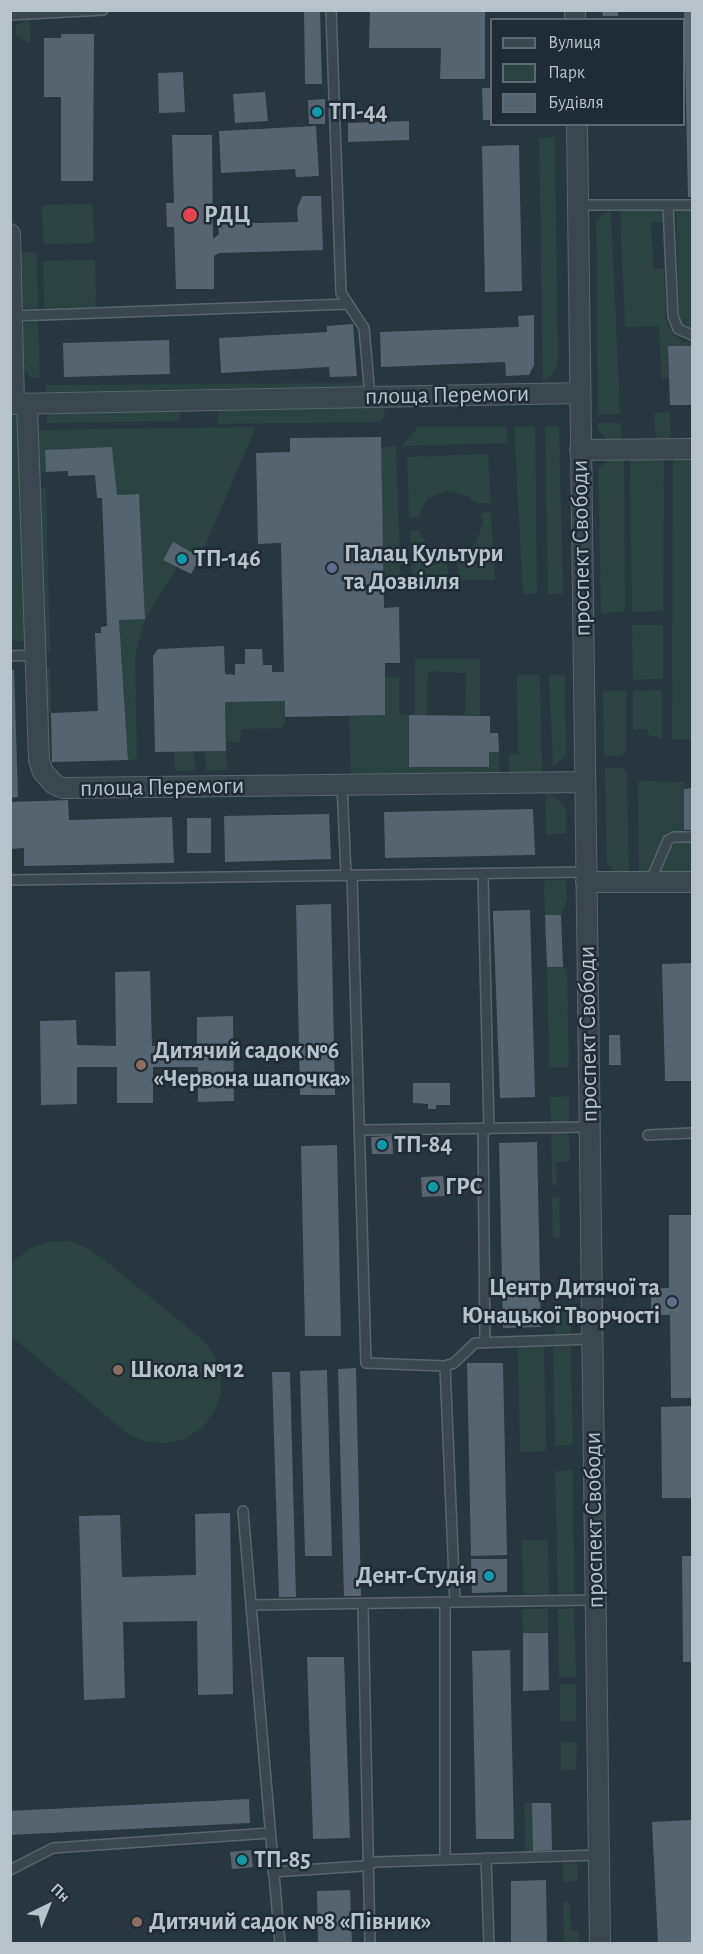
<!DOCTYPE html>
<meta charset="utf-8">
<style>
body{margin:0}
#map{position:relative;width:703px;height:1954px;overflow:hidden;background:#27363f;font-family:"Alegreya Sans",sans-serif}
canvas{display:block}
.frame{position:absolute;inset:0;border:12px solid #b8c2ca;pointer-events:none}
.legend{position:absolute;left:490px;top:18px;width:195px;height:108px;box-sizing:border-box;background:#202c35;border:2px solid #5d6871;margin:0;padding:8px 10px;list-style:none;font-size:18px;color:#b8c2ca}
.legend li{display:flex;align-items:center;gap:12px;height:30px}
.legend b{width:30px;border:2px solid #5d6871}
.north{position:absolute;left:18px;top:1876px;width:60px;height:60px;-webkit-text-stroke:4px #202c35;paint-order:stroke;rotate:43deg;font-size:16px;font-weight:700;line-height:24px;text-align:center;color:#b8c2ca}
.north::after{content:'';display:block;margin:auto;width:21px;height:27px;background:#b8c2ca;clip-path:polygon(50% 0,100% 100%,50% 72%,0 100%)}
</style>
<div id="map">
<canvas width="703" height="1954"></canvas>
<div class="frame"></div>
<ul class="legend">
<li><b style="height:8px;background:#3b474f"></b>Вулиця</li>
<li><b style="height:16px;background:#2c4441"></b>Парк</li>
<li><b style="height:16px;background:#56646f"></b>Будівля</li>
</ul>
<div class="north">Пн</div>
</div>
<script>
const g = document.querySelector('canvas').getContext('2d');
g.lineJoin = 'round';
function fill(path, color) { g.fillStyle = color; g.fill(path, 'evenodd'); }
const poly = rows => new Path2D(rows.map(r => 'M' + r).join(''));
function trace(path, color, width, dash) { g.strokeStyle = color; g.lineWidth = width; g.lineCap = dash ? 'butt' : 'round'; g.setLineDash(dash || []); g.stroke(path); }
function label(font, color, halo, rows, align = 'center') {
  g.font = font + ' "Alegreya Sans",sans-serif'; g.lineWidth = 5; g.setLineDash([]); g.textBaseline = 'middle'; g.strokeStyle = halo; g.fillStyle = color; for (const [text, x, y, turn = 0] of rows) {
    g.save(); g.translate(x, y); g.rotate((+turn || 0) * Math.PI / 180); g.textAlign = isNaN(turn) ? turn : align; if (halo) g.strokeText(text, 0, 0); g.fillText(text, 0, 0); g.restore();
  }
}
const green = poly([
 [30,18,31,44,16,35,16,25],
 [555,137,558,365,551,375,543,381,539,138],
 [93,204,94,243,43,244,42,205],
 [611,211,620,414,598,414,596,222,604,213],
 [620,211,662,211,663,222,651,222,654,269,664,269,666,318,673,335,685,342,692,342,692,346,668,347,669,378,661,378,659,326,625,327],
 [676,211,692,211,692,329,683,325,679,314],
 [20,252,37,253,38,309,27,309,21,305],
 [95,260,96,307,44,308,43,261],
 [38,320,40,378,30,378,22,365,21,326,28,321],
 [363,383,363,386,46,392,46,385],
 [384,407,385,416,380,422,218,424,218,410],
 [180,411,180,421,47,423,47,414],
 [10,412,19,419,29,641,11,641],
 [670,412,671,441,656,441,654,413],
 [598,423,621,423,622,442,610,442,598,430],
 [256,427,200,557,164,560,177,567,145,619,135,656,137,759,128,760,119,620,145,618,139,494,117,495,112,447,45,451,46,472,36,473,35,430],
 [418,427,507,427,508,443,402,446],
 [514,427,535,427,537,594,523,594],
 [545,427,559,427,563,594,548,594],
 [396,446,401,581,395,581,395,591,383,591,381,447],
 [488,454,491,503,476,503,468,496,447,490,427,499,418,518,409,518,407,457],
 [610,457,624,457,625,612,601,613,598,470],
 [630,457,664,457,663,611,632,612],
 [673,457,692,457,692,739,672,739],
 [36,488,46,488,50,652,41,652],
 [491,512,495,580,458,580,458,555,476,543,483,523,481,513],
 [418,530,429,548,447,555,448,580,412,581,410,531],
 [632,625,663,625,663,679,633,680],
 [415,659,480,659,480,715,465,715,466,673,428,671,427,715,415,715],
 [42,668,50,668,51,713,43,714],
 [517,675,540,675,542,774,509,774,509,754,518,754],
 [549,675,565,675,566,755,553,767],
 [385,677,399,677,399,714,409,715,409,767,488,767,489,752,499,752,499,775,351,777,349,716,385,715],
 [662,690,662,739,649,735,646,729,633,730,633,691],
 [626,691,626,751,621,756,604,756,603,691],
 [285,701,285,723,281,728,241,729,240,742,226,742,225,702],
 [174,751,194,751,195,770,175,771],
 [205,751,226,751,227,770,206,771],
 [605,768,622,768,627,773,629,875,613,871,607,864],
 [638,781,684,782,684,832,670,832,664,836,647,875,639,875],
 [545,789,566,808,566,833,546,835],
 [678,841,692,841,692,875,657,875,666,851],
 [544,880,566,880,567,901,561,915,545,915],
 [547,967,563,967,567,971,569,1067,549,1067],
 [569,1096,569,1122,551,1122,550,1097],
 [551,1133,569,1133,570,1162,556,1162,557,1185,552,1185],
 [552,1197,559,1197,560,1238,553,1238],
 [68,1241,86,1247,102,1258,203,1340,214,1355,220,1373,221,1392,215,1410,204,1426,187,1438,167,1443,146,1442,127,1433,11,1336,11,1267,16,1259,31,1248,49,1242],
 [554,1304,571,1304,571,1335,555,1336],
 [571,1345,573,1445,555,1446,553,1346],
 [544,1346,546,1451,520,1452,518,1347],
 [573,1470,574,1593,558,1594,555,1471],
 [522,1540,548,1540,549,1594,523,1594],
 [574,1608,576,1677,559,1677,558,1609],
 [522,1609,548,1609,548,1633,523,1633],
 [560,1684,576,1684,576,1721,560,1721],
 [561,1742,577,1742,576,1770,561,1770],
 [524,1803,532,1803,533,1851,552,1852,525,1854],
 [563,1860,577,1860,578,1881,563,1882],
 [563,1902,570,1902,571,1931,578,1931,578,1943,564,1943]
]);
const building = poly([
 [304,10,320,10,322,84,305,84],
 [370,10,485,10,485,79,440,79,441,48,369,48],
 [602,10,618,10,618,16,603,16],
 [684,10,692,10,692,197,688,197],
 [61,34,94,34,93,181,61,181,61,97,44,97,44,38,61,38],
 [183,72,185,112,159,113,158,73],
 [482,88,492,88,492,120,483,120],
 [265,92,268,121,235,123,233,94],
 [325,99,325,124,309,124,308,100],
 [409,121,409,140,348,142,348,123],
 [316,126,319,176,296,177,295,169,221,173,219,131],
 [172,135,212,135,213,239,219,234,218,224,298,222,297,209,302,196,321,196,323,250,219,253,214,256,214,289,176,289,174,227,167,227,166,203,174,203],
 [519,145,522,291,485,292,482,146],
 [534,315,534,365,529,375,506,376,505,362,381,367,380,332,519,327,518,316],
 [353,324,357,376,330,377,329,367,221,373,219,338,327,332,327,326],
 [169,340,170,374,64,377,63,343],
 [668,346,692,346,692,405,670,405],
 [381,437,384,608,399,607,400,663,385,663,385,715,285,717,285,701,225,702,226,751,155,752,153,656,158,649,224,646,225,674,235,675,235,664,245,664,245,649,262,649,263,665,272,665,272,672,284,672,281,543,258,544,256,453,290,452,290,438],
 [112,447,117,495,139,494,145,619,119,620,128,760,52,762,51,713,98,711,95,633,101,633,101,627,107,626,102,498,97,498,95,475,68,476,68,471,46,472,45,450],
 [173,542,200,557,191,574,163,560],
 [10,670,14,670,18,797,10,798],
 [409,715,490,716,490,733,498,733,499,752,489,752,489,767,409,767],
 [692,788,692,830,684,830,684,789],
 [68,800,69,820,172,817,174,863,24,866,24,848,10,849,10,802],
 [533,809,535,855,385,858,384,812],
 [329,814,331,859,225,862,224,816],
 [187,818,211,818,211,853,187,853],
 [331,904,335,1095,300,1095,296,905],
 [530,910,535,1097,500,1098,493,911],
 [545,915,561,915,563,967,547,967],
 [692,963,692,1081,665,1081,662,964],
 [150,971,152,1046,197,1046,197,1017,233,1016,234,1101,198,1102,198,1067,153,1067,153,1103,117,1103,117,1067,77,1067,77,1104,41,1105,40,1021,76,1020,77,1045,116,1046,115,972],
 [609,1035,620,1035,621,1065,609,1065],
 [413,1083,450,1083,450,1105,436,1105,436,1109,428,1109,428,1104,413,1103],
 [392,1136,393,1154,372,1154,371,1137],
 [537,1142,541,1327,503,1328,499,1143],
 [337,1145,341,1336,305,1336,301,1146],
 [443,1176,445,1196,422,1197,421,1177],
 [669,1215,692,1215,692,1398,671,1398,670,1315,651,1315,651,1288,669,1288],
 [467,1363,503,1363,507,1555,471,1556],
 [356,1368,361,1596,344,1596,338,1369],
 [327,1370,332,1556,305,1556,300,1371],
 [272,1372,290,1372,296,1597,279,1597],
 [692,1406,692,1498,662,1498,661,1407],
 [230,1513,233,1694,198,1695,197,1621,123,1622,125,1698,84,1700,79,1516,120,1515,122,1577,196,1575,195,1514],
 [682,1556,692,1556,692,1662,683,1662],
 [471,1559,507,1559,507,1592,472,1593],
 [523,1633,548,1633,549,1690,523,1691],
 [510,1650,514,1839,476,1839,472,1651],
 [307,1657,344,1657,350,1838,313,1839],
 [249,1799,250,1823,10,1835,10,1811],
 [532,1803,551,1803,552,1850,533,1851],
 [692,1820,692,1944,658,1944,652,1822],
 [251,1850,253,1867,232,1869,230,1852],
 [546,1880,547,1944,511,1944,511,1881],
 [350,1890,352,1944,318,1944,317,1891]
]);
const lane = poly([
 [331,10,341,293,364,328,370,396],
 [10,15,103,10],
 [577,205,692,205],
 [668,205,673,316,678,329,692,335],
 [12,316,348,304],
 [10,656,36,655],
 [342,785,346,875],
 [483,874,489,1129],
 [352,875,366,1363,445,1366,454,1363,475,1343,592,1339],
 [10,880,586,872],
 [650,882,668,840,674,837,692,837],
 [483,1128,485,1343],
 [359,1130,589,1127],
 [648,1135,692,1133],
 [445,1366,455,1602],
 [243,1511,280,1944],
 [363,1604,370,1944],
 [251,1605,595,1600],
 [486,1858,489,1944],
 [445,1860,445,1602],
 [10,1870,53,1848,270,1833],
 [273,1872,363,1866,375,1862,598,1855]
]);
const street = poly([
 [575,10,575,20],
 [577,124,600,1944],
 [10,234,14,404],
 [10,404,580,393],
 [27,404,39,760,43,772,54,784,63,788,584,782],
 [580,450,692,449],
 [586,882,692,882]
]);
const markers = [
 [317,112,6,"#0f9aa8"],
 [190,215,8,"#e0444e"],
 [182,559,6,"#0f9aa8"],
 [332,568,6,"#5c6f8a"],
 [141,1065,6,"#8d6e63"],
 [382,1145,6,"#0f9aa8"],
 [433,1187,6,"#0f9aa8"],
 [672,1302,6,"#5c6f8a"],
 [118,1370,6,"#8d6e63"],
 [489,1576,6,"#0f9aa8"],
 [242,1860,6,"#0f9aa8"],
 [137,1922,6,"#8d6e63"]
];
const poiNames = [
 ["ТП-44",329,112],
 ["РДЦ",204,215],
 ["Палац Культури",344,554],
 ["та Дозвілля",344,582],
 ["ТП-146",194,559],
 ["Дитячий садок №6",153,1051],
 ["«Червона шапочка»",153,1079],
 ["ТП-84",394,1145],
 ["ГРС",445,1187],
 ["Центр Дитячої та",660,1288,"right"],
 ["Юнацької Творчості",660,1316,"right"],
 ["Школа №12",130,1370],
 ["Дент-Студія",477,1576,"right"],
 ["ТП-85",254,1860],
 ["Дитячий садок №8 «Півник»",149,1922]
];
const streetNames = [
 ["площа Перемоги",447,395,-1],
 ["проспект Свободи",581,548,-91],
 ["площа Перемоги",162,787,-1],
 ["проспект Свободи",588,1034,-91],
 ["проспект Свободи",594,1520,-91]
];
fill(green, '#2c4441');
fill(building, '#56646f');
trace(lane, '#59656d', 12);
trace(street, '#59656d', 22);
trace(lane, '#3b474f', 9);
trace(street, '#3b474f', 20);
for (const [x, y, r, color] of markers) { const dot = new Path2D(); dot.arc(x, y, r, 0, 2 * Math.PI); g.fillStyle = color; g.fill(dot); trace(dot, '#202c35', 2); }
label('bold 24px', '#b8c2ca', '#202c35', poiNames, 'left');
label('24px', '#b8c2ca', '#202c35', streetNames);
</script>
